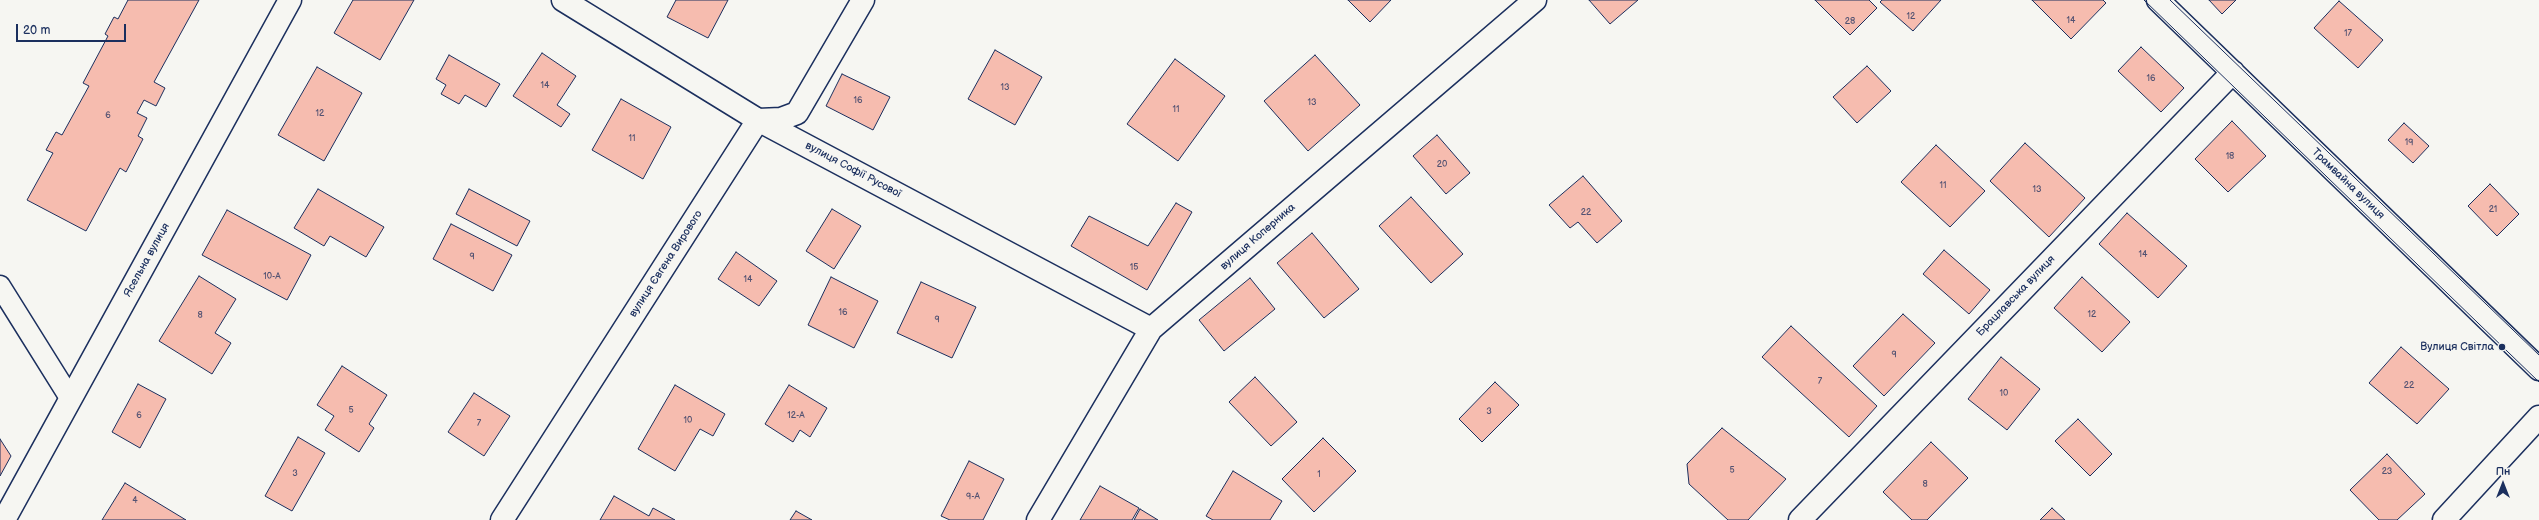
<!DOCTYPE html>
<meta charset="utf-8">
<style>
body{margin:0}
#map{position:relative;width:2539px;height:520px;overflow:hidden;background:#f6f6f2;font-family:"Balsamiq Sans",sans-serif}
canvas{display:block}
.north{position:absolute;left:2483px;top:464px;width:40px;height:40px;-webkit-text-stroke:3px #f6f6f2;paint-order:stroke;rotate:0deg;font-size:11px;font-weight:700;line-height:16px;text-align:center;color:#1b2f5e}
.north::after{content:'';display:block;margin:auto;width:14px;height:18px;background:#1b2f5e;clip-path:polygon(50% 0,100% 100%,50% 72%,0 100%)}
.scale{position:absolute;left:16px;top:24px;width:110px;height:18px;box-sizing:border-box;border:2px solid #1b2f5e;border-top:0;padding-left:5px;font-size:12px;line-height:14px;white-space:nowrap;color:#1b2f5e;-webkit-text-stroke:3px #f6f6f2;paint-order:stroke}
</style>
<div id="map">
<canvas width="2539" height="520"></canvas>
<div class="north">Пн</div>
<div class="scale">20 m</div>
</div>
<script>
const g = document.querySelector('canvas').getContext('2d');
g.lineJoin = 'round';
function fill(path, color) { g.fillStyle = color; g.fill(path, 'evenodd'); }
const poly = rows => new Path2D(rows.map(r => 'M' + r).join(''));
function trace(path, color, width, dash) { g.strokeStyle = color; g.lineWidth = width; g.lineCap = dash ? 'butt' : 'round'; g.setLineDash(dash || []); g.stroke(path); }
function label(font, color, halo, rows, align = 'center') {
  g.font = font + ' "Balsamiq Sans",sans-serif'; g.lineWidth = 3; g.setLineDash([]); g.textBaseline = 'middle'; g.strokeStyle = halo; g.fillStyle = color; for (const [text, x, y, turn = 0] of rows) {
    g.save(); g.translate(x, y); g.rotate((+turn || 0) * Math.PI / 180); g.textAlign = isNaN(turn) ? turn : align; if (halo) g.strokeText(text, 0, 0); g.fillText(text, 0, 0); g.restore();
  }
}
const building = poly([
 [128,0,199,0,154,82,165,88,156,106,144,100,137,113,147,118,138,136,143,139,126,172,120,168,86,231,27,200,53,153,46,150,56,132,62,135,89,86,83,83,108,36,105,34,114,17,118,19,128,0],
 [353,0,414,0,380,60,334,33,353,0],
 [676,0,728,0,708,38,667,17,676,0],
 [1348,0,1391,0,1370,22,1348,0],
 [1589,0,1638,0,1610,24,1589,0],
 [1815,0,1869,0,1877,8,1850,35,1815,0],
 [1882,0,1941,0,1913,31,1880,2,1882,0],
 [2032,0,2103,0,2106,3,2071,39,2032,0],
 [2209,0,2236,0,2222,14,2209,0],
 [2339,1,2383,40,2358,68,2314,28,2339,1],
 [2141,47,2184,88,2161,112,2118,71,2141,47],
 [995,50,1042,77,1015,125,968,99,995,50],
 [542,53,576,76,557,105,570,114,561,127,513,96,542,53],
 [449,55,500,84,486,107,465,95,459,104,441,94,446,85,436,79,449,55],
 [1315,55,1360,105,1308,151,1264,101,1315,55],
 [1175,59,1225,96,1178,161,1127,124,1175,59],
 [1867,66,1891,91,1857,123,1833,97,1867,66],
 [317,67,362,93,324,161,278,135,317,67],
 [842,74,890,97,873,130,826,106,842,74],
 [621,99,671,127,643,179,592,150,621,99],
 [2232,121,2266,156,2228,192,2195,159,2232,121],
 [2404,123,2429,146,2413,163,2388,140,2404,123],
 [1437,135,1470,173,1446,194,1413,156,1437,135],
 [2025,143,2085,198,2049,237,1990,181,2025,143],
 [1936,145,1985,191,1950,227,1901,182,1936,145],
 [1583,176,1622,221,1597,243,1578,222,1570,228,1549,205,1583,176],
 [2490,184,2519,214,2497,236,2468,206,2490,184],
 [318,189,384,227,366,257,330,236,324,246,294,228,318,189],
 [469,189,530,221,517,246,456,214,469,189],
 [1411,197,1463,254,1431,283,1379,226,1411,197],
 [1176,203,1192,212,1147,290,1071,246,1089,216,1148,246,1176,203],
 [832,209,861,226,834,269,806,251,832,209],
 [227,210,311,255,287,300,202,255,227,210],
 [2127,213,2187,266,2158,298,2099,244,2127,213],
 [451,224,512,255,493,291,433,259,451,224],
 [1312,233,1359,289,1324,318,1277,263,1312,233],
 [1944,250,1990,290,1969,314,1923,274,1944,250],
 [736,252,777,281,759,306,718,279,736,252],
 [199,276,236,299,215,333,231,343,212,374,159,341,199,276],
 [831,277,878,301,854,348,808,325,831,277],
 [2082,277,2130,322,2102,352,2054,308,2082,277],
 [1250,278,1275,309,1224,351,1199,320,1250,278],
 [921,282,976,307,952,358,897,333,921,282],
 [1903,314,1935,343,1884,396,1853,366,1903,314],
 [1791,326,1877,406,1849,437,1762,357,1791,326],
 [2401,347,2449,389,2417,424,2369,383,2401,347],
 [2001,357,2040,389,2007,430,1968,399,2001,357],
 [342,366,387,395,369,424,374,428,359,452,325,430,334,416,317,405,342,366],
 [1255,377,1297,422,1271,446,1229,402,1255,377],
 [1495,382,1519,405,1482,442,1459,419,1495,382],
 [138,384,166,399,140,448,112,432,138,384],
 [675,385,725,414,713,436,700,429,675,471,638,449,675,385],
 [789,385,827,408,810,437,800,430,793,442,765,424,789,385],
 [474,393,510,416,484,456,448,432,474,393],
 [2078,419,2112,454,2090,476,2055,441,2078,419],
 [1722,428,1786,479,1748,520,1728,520,1689,484,1687,464,1722,428],
 [298,437,325,453,292,511,265,496,298,437],
 [1323,438,1356,471,1314,512,1282,479,1323,438],
 [0,439,11,456,0,476,0,439],
 [1931,442,1968,478,1927,520,1912,520,1883,492,1931,442],
 [2387,454,2425,494,2397,520,2379,520,2350,490,2387,454],
 [969,461,1004,479,983,520,950,520,941,516,969,461],
 [1233,471,1282,501,1270,520,1213,520,1206,516,1233,471],
 [125,483,186,520,102,520,125,483],
 [1100,486,1139,508,1132,520,1080,520,1100,486],
 [614,496,649,516,653,508,675,520,600,520,614,496],
 [2052,508,2065,520,2040,520,2052,508],
 [1140,509,1158,520,1134,520,1140,509],
 [796,511,812,520,790,520,796,511]
]);
const lane = poly([
 [0,286,70,398]
]);
const street = poly([
 [563,0,758,120,1151,329],
 [2158,0,2539,369],
 [4,520,290,0],
 [502,520,758,120,781,119,797,113,863,0],
 [1038,520,1151,329,1535,0],
 [1800,520,2233,72],
 [2444,520,2539,417]
]);
const tram = poly([
 [2144,0,2539,382],
 [2170,0,2539,355]
]);
const markers = [
 [2502,347,4,"#1b2f5e"]
];
const numberNames = [
 ["12",1911,17],
 ["14",2071,21],
 ["28",1850,22],
 ["17",2348,34],
 ["16",2151,79],
 ["14",545,86],
 ["13",1005,88],
 ["16",858,101],
 ["13",1312,103],
 ["11",1176,110],
 ["12",320,114],
 ["6",108,116],
 ["11",632,139],
 ["19",2409,143],
 ["18",2230,157],
 ["20",1442,165],
 ["11",1943,186],
 ["13",2037,190],
 ["21",2493,210],
 ["22",1586,213],
 ["14",2143,255],
 ["9",472,257],
 ["15",1134,268],
 ["10-А",272,277],
 ["14",748,280],
 ["16",843,313],
 ["12",2092,315],
 ["8",200,316],
 ["9",937,320],
 ["9",1894,355],
 ["7",1820,382],
 ["22",2409,386],
 ["10",2004,394],
 ["5",351,411],
 ["3",1489,412],
 ["6",139,416],
 ["12-А",796,416],
 ["10",688,421],
 ["7",479,424],
 ["5",1732,471],
 ["23",2387,472],
 ["3",295,474],
 ["1",1319,475],
 ["8",1925,485],
 ["9-А",973,497],
 ["4",135,501]
];
const streetNames = [
 ["вулиця Софії Русової",853,170,28],
 ["Трамвайна вулиця",2348,184,44],
 ["вулиця Коперника",1258,237,-41],
 ["Ясельна вулиця",147,260,-61],
 ["вулиця Євгена Вирового",666,264,-57],
 ["Брацлавська вулиця",2016,296,-46]
];
const poiNames = [
 ["Вулиця Світла",2494,347]
];
fill(building, '#f6bcaf');
trace(building, '#1b2f5e', 1);
trace(lane, '#1b2f5e', 23);
trace(street, '#1b2f5e', 25);
trace(lane, '#f6f6f2', 20);
trace(street, '#f6f6f2', 22);
trace(tram, '#1b2f5e', 1);
for (const [x, y, r, color] of markers) { const dot = new Path2D(); dot.arc(x, y, r, 0, 2 * Math.PI); g.fillStyle = color; g.fill(dot); trace(dot, '#f6f6f2', 1.5); }
label('9px', '#525272', null, numberNames);
label('11px', '#1b2f5e', '#f6f6f2', streetNames);
label('11px', '#1b2f5e', '#f6f6f2', poiNames, 'right');
</script>
